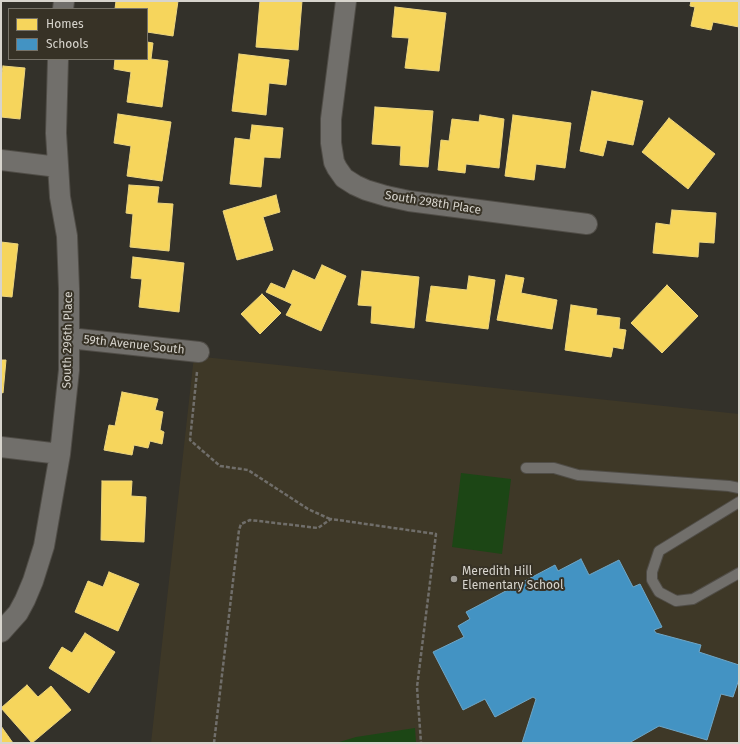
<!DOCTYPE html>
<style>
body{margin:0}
#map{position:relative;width:740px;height:744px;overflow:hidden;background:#33312a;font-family:"Fira Sans",sans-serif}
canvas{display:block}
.frame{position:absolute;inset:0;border:2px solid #d7d4cd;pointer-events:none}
.legend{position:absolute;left:8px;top:8px;width:140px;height:52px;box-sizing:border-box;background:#373226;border:1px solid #777369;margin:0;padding:5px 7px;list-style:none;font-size:12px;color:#d7d4cd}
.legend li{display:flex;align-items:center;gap:8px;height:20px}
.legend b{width:20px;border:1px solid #777369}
</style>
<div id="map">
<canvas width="740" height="744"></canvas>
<div class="frame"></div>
<ul class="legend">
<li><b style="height:11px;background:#f6d55c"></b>Homes</li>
<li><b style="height:11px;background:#4393c3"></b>Schools</li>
</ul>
</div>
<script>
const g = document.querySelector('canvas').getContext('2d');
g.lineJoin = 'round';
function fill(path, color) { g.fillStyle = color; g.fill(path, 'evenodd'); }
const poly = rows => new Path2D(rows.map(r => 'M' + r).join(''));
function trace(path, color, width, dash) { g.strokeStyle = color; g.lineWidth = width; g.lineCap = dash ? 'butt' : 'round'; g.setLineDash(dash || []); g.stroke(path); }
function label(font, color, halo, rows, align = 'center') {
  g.font = font + ' "Fira Sans",sans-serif'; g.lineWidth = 4; g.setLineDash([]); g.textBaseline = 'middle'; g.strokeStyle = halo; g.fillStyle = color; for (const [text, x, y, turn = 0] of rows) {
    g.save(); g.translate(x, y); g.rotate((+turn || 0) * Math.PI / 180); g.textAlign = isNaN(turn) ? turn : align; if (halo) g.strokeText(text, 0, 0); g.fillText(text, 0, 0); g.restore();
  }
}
const built = poly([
 [194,356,739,414,739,743,151,743]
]);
const green = poly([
 [461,473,511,479,502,554,452,547],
 [415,728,416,743,336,743,356,737]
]);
const homes = poly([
 [116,1,178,1,173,36,147,32,147,9,115,9,116,1],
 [260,1,302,1,298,50,256,47,260,1],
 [691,1,739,1,739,27,713,22,711,30,691,26,695,7,690,6,691,1],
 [395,7,446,13,439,71,405,68,409,38,392,37,395,7],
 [147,42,153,43,151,59,168,61,162,107,127,102,131,72,114,69,115,59,147,59,147,42],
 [239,54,289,60,286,85,269,83,266,115,232,111,239,54],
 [3,66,25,68,20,119,1,117,1,79,3,66],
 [592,91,643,101,633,145,607,140,603,156,580,151,592,91],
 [375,107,433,111,428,167,400,165,401,146,372,144,375,107],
 [118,114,171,122,162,181,127,176,131,146,114,143,118,114],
 [480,115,504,119,499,168,466,164,465,173,438,170,441,140,449,141,452,119,479,122,480,115],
 [513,115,571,123,565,168,536,164,534,180,505,176,513,115],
 [669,118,715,154,688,189,642,152,669,118],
 [252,125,283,128,280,158,264,157,261,187,230,184,235,138,250,140,252,125],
 [129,185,159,187,157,203,173,204,169,251,130,247,133,214,126,213,129,185],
 [276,195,280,212,263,217,273,250,237,260,223,211,276,195],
 [672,210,716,213,714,243,699,242,698,257,653,253,656,223,670,225,672,210],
 [1,242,18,244,12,297,1,296,1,242],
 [133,257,184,263,179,312,139,307,142,279,131,278,133,257],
 [322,265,346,276,321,331,286,315,292,304,266,292,271,283,285,289,293,270,315,280,322,265],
 [362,271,419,277,414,328,371,323,372,306,358,305,362,271],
 [506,275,524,278,521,293,557,300,552,329,497,320,506,275],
 [469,276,495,280,488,329,426,321,431,286,467,290,469,276],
 [667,285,698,316,662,353,631,323,667,285],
 [262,294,281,313,260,334,241,314,262,294],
 [571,305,597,309,596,315,620,318,619,329,626,330,623,349,613,347,611,357,565,350,571,305],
 [1,360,6,360,3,393,1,392,1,360],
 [122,392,158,399,155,410,163,412,160,430,164,432,162,444,150,441,148,448,134,445,132,455,104,450,109,425,115,426,122,392],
 [102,481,132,481,131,496,146,497,144,542,101,540,102,481],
 [109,572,139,584,118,631,75,612,88,581,103,587,109,572],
 [85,633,115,652,89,693,49,668,62,647,72,653,85,633],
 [27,685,38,697,51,686,71,710,32,743,1,708,27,685],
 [1,726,13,743,1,743,1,726]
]);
const schools = poly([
 [581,559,589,575,619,560,633,587,640,584,662,627,654,630,656,633,701,645,699,652,739,665,739,679,733,697,721,694,707,740,659,726,629,743,522,743,536,699,533,697,495,717,485,699,463,710,433,652,464,637,458,626,470,619,466,612,555,565,558,571,581,559]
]);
const path = poly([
 [197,372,190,440,220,466,248,470,308,509,330,519],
 [214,743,239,530,241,524,250,520,318,528,331,519,436,534,417,687,421,743]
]);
const service = poly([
 [526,468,554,468,578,475,729,486,739,488],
 [739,502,659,551,652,572,652,580,659,592,676,601,693,599,739,573]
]);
const minor = poly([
 [346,1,331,119,331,143,334,162,337,168,344,178,355,185,366,190,386,196,409,201,587,224],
 [63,9,64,1],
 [1,160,58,167],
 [69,338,199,352],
 [1,447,60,454],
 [1,632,18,613,25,600,33,581,44,546,60,454,69,370,69,289,67,236,60,197,56,133,58,59]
]);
const markers = [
 [454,579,4,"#9e9b94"]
];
const streetNames = [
 ["South 298th Place",433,203,9],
 ["South 296th Place",68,340,-89],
 ["59th Avenue South",134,345,6]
];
const poiNames = [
 ["Meredith Hill",462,572],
 ["Elementary School",462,586]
];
fill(built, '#3e3827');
fill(green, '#1c4615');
fill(homes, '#f6d55c');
trace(homes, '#edd57e', 1);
fill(schools, '#4393c3');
trace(schools, '#6fa6c6', 1);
trace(service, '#504d47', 12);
trace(minor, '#504d47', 22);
trace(path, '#706e6a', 2.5, [4, 2]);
trace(service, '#716f6b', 10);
trace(minor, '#716f6b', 20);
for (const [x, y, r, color] of markers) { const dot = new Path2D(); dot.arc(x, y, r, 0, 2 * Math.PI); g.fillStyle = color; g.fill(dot); trace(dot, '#373226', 1.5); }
label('12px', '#d7d4cd', '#373226', streetNames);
label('12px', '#d7d4cd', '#373226', poiNames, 'left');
</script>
